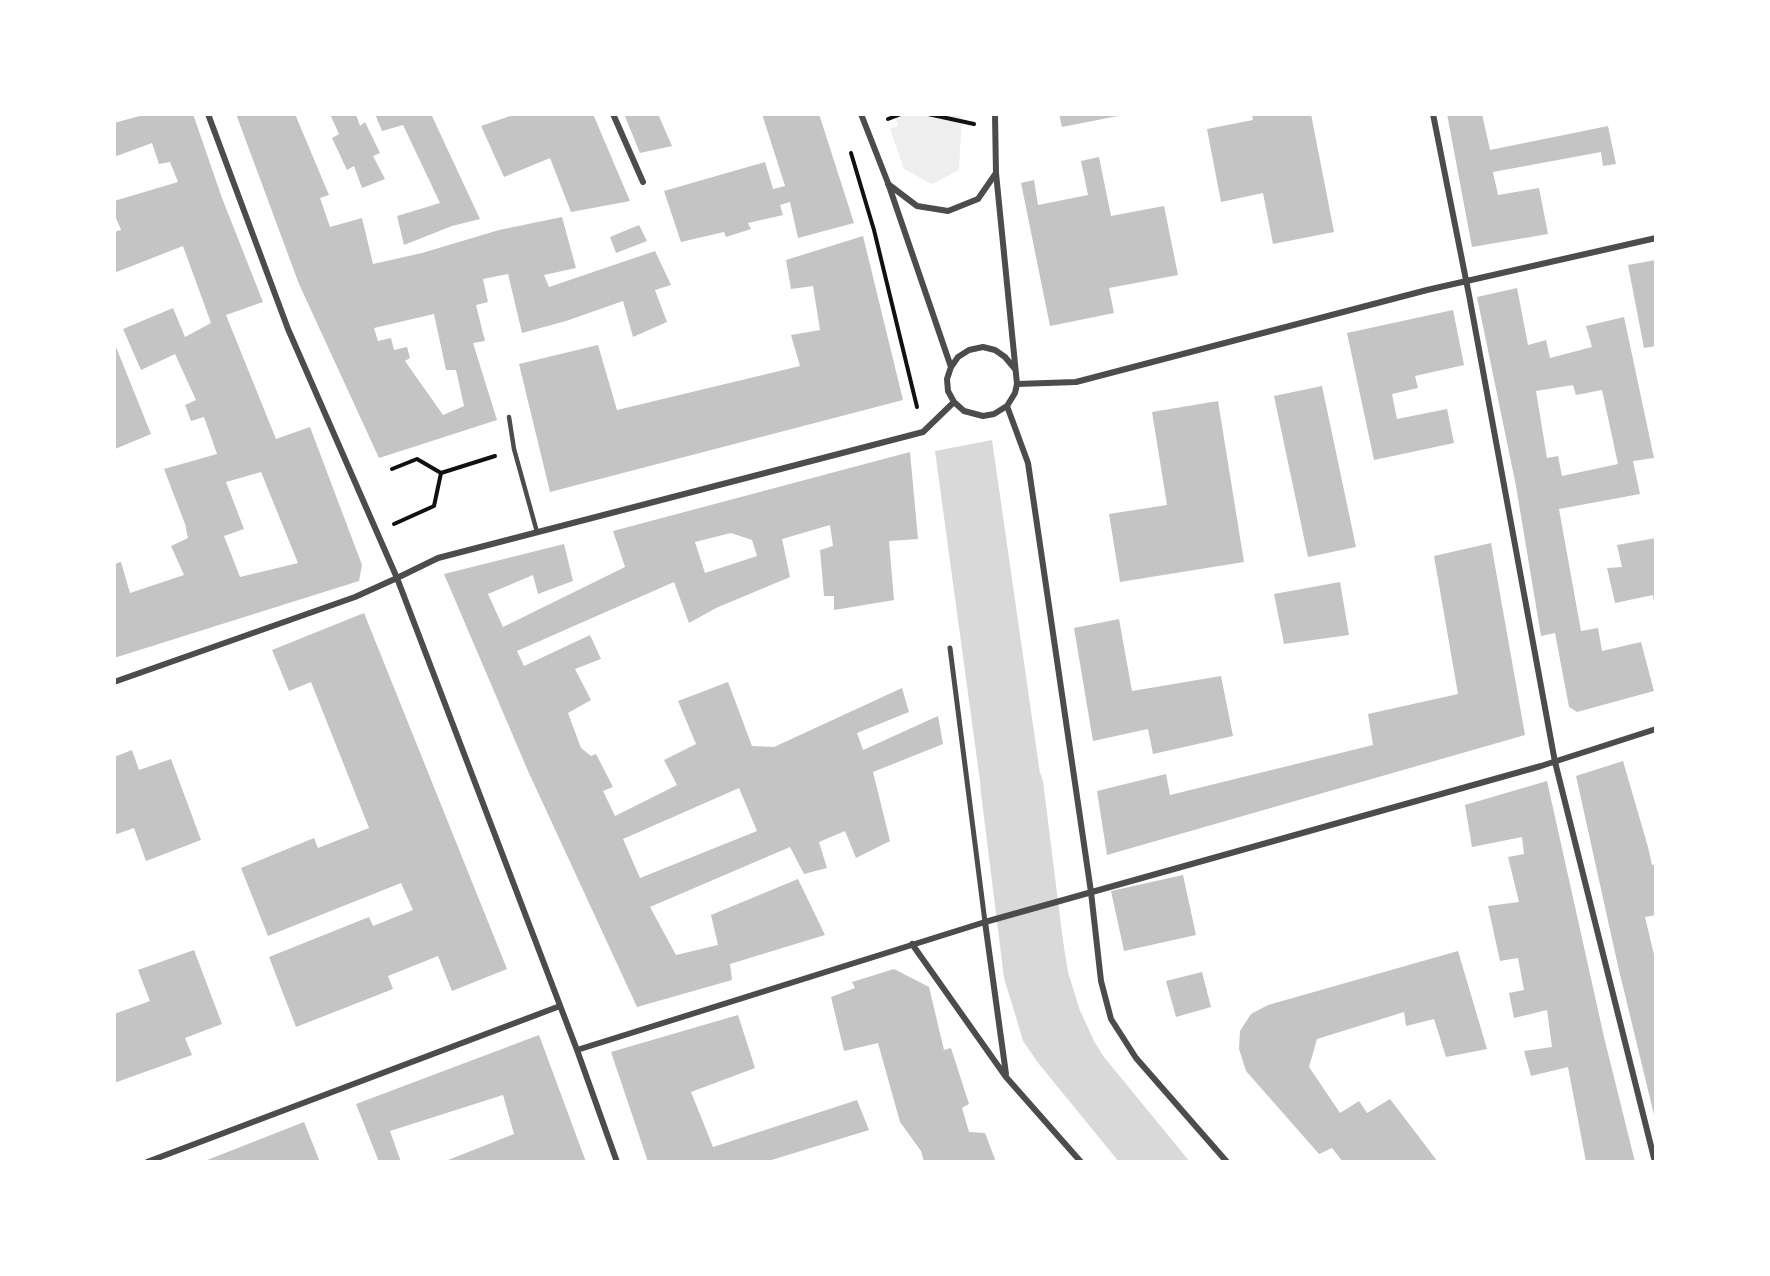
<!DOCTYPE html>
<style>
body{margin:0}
#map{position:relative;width:1770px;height:1276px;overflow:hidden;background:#fff;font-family:"Noto Sans",sans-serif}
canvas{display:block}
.frame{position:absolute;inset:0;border:116px solid #fff;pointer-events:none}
</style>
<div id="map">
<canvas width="1770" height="1276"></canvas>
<div class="frame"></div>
</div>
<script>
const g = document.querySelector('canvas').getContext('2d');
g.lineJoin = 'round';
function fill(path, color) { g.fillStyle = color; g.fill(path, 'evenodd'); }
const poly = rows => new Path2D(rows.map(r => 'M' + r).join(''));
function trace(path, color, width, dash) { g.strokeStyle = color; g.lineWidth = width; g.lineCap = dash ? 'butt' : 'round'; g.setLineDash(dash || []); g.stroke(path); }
const green = poly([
 [894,114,962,114,959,170,932,184,904,169,890,129,898,126]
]);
const water = poly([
 [992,440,1053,864,994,884,935,451],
 [1060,923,1070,984,1077,1004,1094,1041,1104,1057,1190,1162,1119,1162,1039,1064,1023,1041,1012,1002,1002,940]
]);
const river = poly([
 [1012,787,1035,972,1049,1017]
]);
const building = poly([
 [147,114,193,114,222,198,263,302,226,315,276,439,310,427,362,565,359,581,114,658,114,564,121,562,130,593,184,575,171,546,188,538,185,524,164,469,217,454,204,417,191,421,185,405,196,400,175,354,141,370,123,329,173,308,185,337,211,323,183,246,114,273,114,232,121,230,114,213,114,201,178,182,170,162,159,164,152,143,114,157,114,123],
 [261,472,298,563,240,577,224,536,244,529,226,482],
 [236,114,295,114,329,195,320,198,330,227,362,218,373,264,422,253,499,230,562,217,576,268,544,275,549,287,655,251,671,285,655,290,667,322,633,337,623,301,566,321,522,333,508,274,483,279,488,302,476,305,485,341,473,343,497,420,379,458,299,284],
 [434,314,446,370,456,370,464,406,443,415,405,361,410,358,407,347,394,350,391,338,378,341,374,328],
 [330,114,356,114,360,126,365,122,380,153,373,156,385,179,362,188,354,166,347,170,332,138,339,134],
 [375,114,431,114,480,219,452,226,404,245,397,216,440,203,403,125,382,131],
 [516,114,593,114,630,201,571,212,550,158,504,177,481,126],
 [624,114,658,114,672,146,640,153],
 [762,114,819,114,854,223,798,238,790,202,780,205,783,215,748,223,751,229,726,237,724,232,681,242,664,191,765,162,773,189,785,186],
 [1059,114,1123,114,1123,115,1062,127],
 [1252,114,1311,114,1334,232,1273,244,1263,193,1221,202,1207,129,1253,120],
 [1447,114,1482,114,1490,150,1608,126,1616,164,1603,166,1601,152,1493,172,1498,195,1539,188,1548,234,1472,247],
 [1099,157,1111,216,1164,206,1178,275,1109,288,1114,313,1050,326,1021,183,1034,180,1038,205,1088,195,1081,161],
 [639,225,647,241,616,253,610,237],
 [863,236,903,400,550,492,519,364,598,345,617,410,800,366,791,335,820,330,813,286,791,289,786,260],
 [1656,260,1656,346,1644,348,1628,265],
 [1517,288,1528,345,1546,340,1550,358,1592,347,1586,326,1624,317,1654,458,1633,461,1640,494,1559,509,1581,631,1598,628,1602,651,1641,642,1654,691,1577,712,1569,707,1555,633,1541,636,1516,486,1477,297],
 [1573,385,1576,395,1602,390,1618,464,1562,476,1558,456,1547,458,1536,391],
 [1453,310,1464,365,1415,376,1418,388,1392,394,1397,419,1447,409,1454,443,1374,460,1347,333],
 [114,342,151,434,115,449,114,442],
 [1322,386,1356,547,1308,557,1274,396],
 [1218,401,1244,562,1120,582,1109,514,1167,505,1152,412],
 [910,452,918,539,889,541,894,600,834,610,834,596,824,596,820,550,833,546,830,525,782,539,790,577,716,608,689,623,674,582,517,651,524,666,590,635,601,659,575,669,591,700,568,713,581,748,591,756,596,754,613,787,603,791,615,816,677,785,664,760,696,744,678,701,728,682,752,746,774,747,902,688,909,712,857,733,863,750,938,716,943,744,873,772,890,841,856,858,845,831,819,842,827,868,804,874,790,847,650,907,676,955,718,945,711,915,798,879,825,935,730,964,732,980,637,1007,528,771,444,574,564,544,573,581,538,594,533,575,488,594,503,627,625,567,613,531],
 [731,533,752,540,757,556,705,573,695,542],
 [739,788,757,831,640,878,623,839],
 [1656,538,1656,609,1655,609,1653,595,1615,603,1607,568,1622,567,1617,545],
 [1491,543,1525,735,1107,855,1097,791,1166,774,1170,795,1373,745,1368,714,1458,694,1434,556],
 [1340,582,1349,635,1284,644,1274,594],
 [364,613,507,969,452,991,438,956,388,976,393,989,296,1027,269,957,369,917,373,926,413,910,401,883,268,936,241,868,314,838,318,848,369,828,311,682,289,691,272,650],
 [1119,619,1132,691,1221,676,1233,736,1153,754,1148,729,1093,741,1074,628],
 [132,750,139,770,171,759,201,840,146,861,134,828,114,835,114,757],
 [1623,761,1648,847,1652,865,1656,864,1656,915,1645,917,1656,963,1655,1119,1618,966,1576,776],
 [1547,781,1604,1037,1635,1162,1586,1162,1568,1067,1531,1076,1524,1051,1552,1047,1547,1010,1514,1018,1509,993,1524,990,1518,958,1500,961,1488,906,1519,902,1508,857,1524,854,1522,837,1472,847,1465,805],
 [1183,875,1196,935,1124,951,1111,891],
 [194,950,222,1024,185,1038,192,1055,114,1083,114,1014,150,1001,138,970],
 [1458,951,1487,1049,1446,1057,1434,1019,1406,1026,1404,1012,1317,1039,1309,1067,1340,1113,1359,1101,1367,1113,1390,1099,1438,1162,1343,1162,1332,1148,1319,1154,1246,1071,1239,1049,1240,1031,1251,1014,1268,1005],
 [894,969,929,987,944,1050,951,1048,969,1104,962,1108,969,1132,985,1133,996,1162,924,1162,921,1151,900,1122,878,1043,844,1051,831,997,855,988,852,982],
 [1202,972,1211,1007,1176,1017,1166,981],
 [738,1015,755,1068,691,1092,713,1147,857,1100,869,1130,765,1162,648,1162,611,1052],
 [539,1035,586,1162,443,1162,514,1134,503,1095,390,1131,401,1162,379,1162,356,1104],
 [304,1122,320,1162,202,1162]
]);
const path = poly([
 [928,114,974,124],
 [888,119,901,114],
 [851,153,874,230,917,407],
 [392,469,417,459,441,473,434,506,394,524],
 [441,473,495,456]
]);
const service = poly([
 [509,417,514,449,537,532]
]);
const pedestrian = poly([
 [950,648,985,922]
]);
const minor = poly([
 [208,114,288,329,397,578,577,1050,617,1162],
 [613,114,643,182],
 [861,114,888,183,951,367],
 [995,114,996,173,1017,384,1015,393,1007,406,994,414,983,416,964,411,954,402,948,391,947,379,951,367,958,357,969,350,983,347,995,350,1005,357,1015,369],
 [1433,114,1469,295,1555,762,1655,1162],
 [888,184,917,206,948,211,978,199,996,173],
 [1017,384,1076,382,1427,290,1656,238],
 [1007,406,1028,463,1091,892,1101,981,1111,1019,1136,1058,1227,1162],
 [114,682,355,597,397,578,438,558,923,432,954,402],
 [985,922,1006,1074],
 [912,944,1006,1077,1081,1162],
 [577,1050,985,922,1541,766,1656,729],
 [147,1162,560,1006]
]);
fill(green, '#eee');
fill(water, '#d9d9d9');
trace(river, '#d9d9d9', 63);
fill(building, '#c4c4c4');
trace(path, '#111', 4);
trace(service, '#4c4c4c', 4.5);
trace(pedestrian, '#4c4c4c', 5);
trace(minor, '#4c4c4c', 6);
</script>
